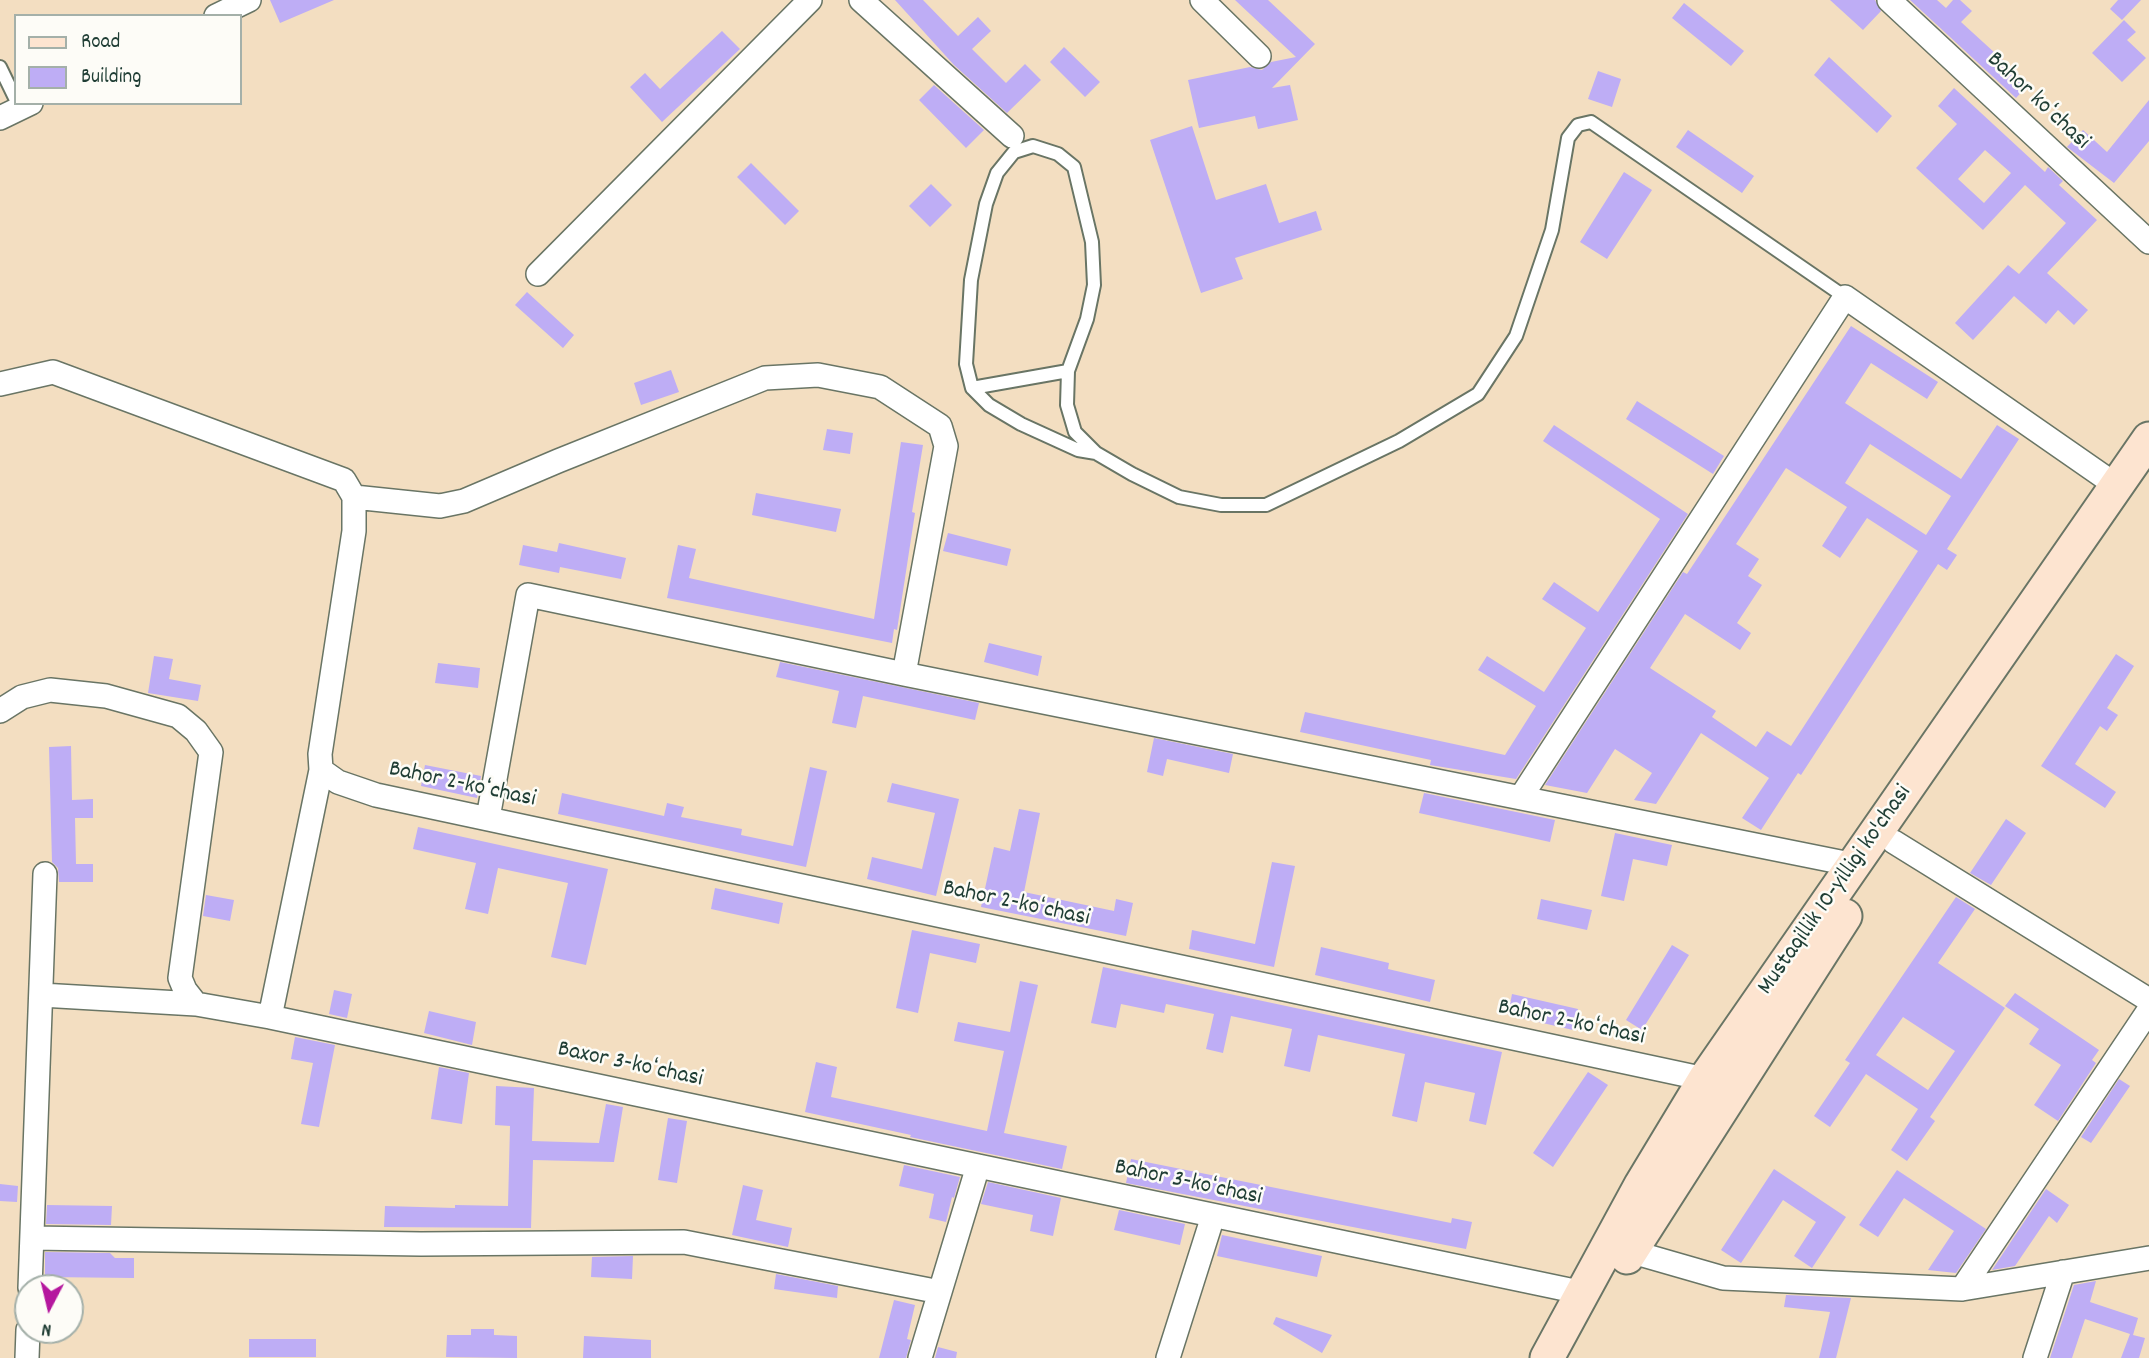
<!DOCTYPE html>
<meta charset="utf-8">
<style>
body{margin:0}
#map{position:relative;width:2149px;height:1358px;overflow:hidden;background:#f3dec1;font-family:Dekko,sans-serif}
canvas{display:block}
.legend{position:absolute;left:14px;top:14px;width:228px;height:91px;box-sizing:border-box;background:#fdfcf7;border:2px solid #a4b0a9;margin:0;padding:9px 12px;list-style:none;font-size:21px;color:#1f3d34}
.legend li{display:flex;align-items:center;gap:14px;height:35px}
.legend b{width:35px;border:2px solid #a4b0a9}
.north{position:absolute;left:14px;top:1274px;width:70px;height:70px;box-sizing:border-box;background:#fdfcf7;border:2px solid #a4b0a9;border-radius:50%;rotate:187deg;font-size:19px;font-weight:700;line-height:28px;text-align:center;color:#1f3d34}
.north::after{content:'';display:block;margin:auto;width:24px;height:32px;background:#b5179e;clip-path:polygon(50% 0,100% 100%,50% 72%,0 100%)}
</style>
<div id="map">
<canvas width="2149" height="1358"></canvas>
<ul class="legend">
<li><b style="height:9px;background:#fde4d0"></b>Road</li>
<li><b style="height:19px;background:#beadf5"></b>Building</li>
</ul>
<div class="north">N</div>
</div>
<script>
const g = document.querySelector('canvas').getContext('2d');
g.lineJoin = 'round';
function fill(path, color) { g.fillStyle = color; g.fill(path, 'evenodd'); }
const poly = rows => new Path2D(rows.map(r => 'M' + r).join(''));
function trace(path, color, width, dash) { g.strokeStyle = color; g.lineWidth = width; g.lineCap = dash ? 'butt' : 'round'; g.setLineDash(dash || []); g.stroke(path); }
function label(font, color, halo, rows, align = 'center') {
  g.font = font + ' Dekko,sans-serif'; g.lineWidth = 5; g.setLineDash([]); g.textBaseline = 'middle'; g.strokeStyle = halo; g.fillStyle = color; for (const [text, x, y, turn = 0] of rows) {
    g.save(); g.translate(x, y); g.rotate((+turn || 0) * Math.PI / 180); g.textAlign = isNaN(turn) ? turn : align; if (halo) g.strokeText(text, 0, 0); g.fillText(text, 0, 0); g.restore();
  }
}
const building = poly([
 [270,0,334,0,280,23],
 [895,0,923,0,958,36,978,17,991,31,972,49,1006,83,1025,64,1041,80,1007,113,954,65],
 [1235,0,1268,0,1315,44,1272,88,1290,85,1298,120,1258,129,1255,116,1199,128,1188,80,1250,67,1262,70,1271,62,1296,57],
 [1830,0,1875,0,1881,11,1863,30],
 [1910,0,1937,0,1946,8,1953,0,1960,0,1972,11,1961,22,2029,84,2016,98],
 [2118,0,2141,0,2122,20,2110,9],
 [1684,3,1744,51,1731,66,1672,18],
 [2124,20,2136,32,2127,40,2146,58,2122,82,2092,53],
 [722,31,740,49,662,122,630,87,645,73,660,89],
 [1064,47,1100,82,1085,97,1050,62],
 [1829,57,1892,116,1877,133,1814,75],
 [1598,71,1621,79,1612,107,1588,99],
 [934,85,984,130,966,148,919,100],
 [1954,88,2045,172,2048,167,2063,181,2059,185,2097,220,2047,273,2088,310,2074,325,2058,310,2046,324,2014,296,1973,340,1955,323,2008,265,2019,274,2066,223,2025,185,1983,230,1916,168,1957,124,1938,106],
 [1985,150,2011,173,1984,203,1958,179],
 [2149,100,2149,141,2114,183,2067,147,2083,130,2107,152],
 [1192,126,1216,200,1266,184,1279,223,1316,211,1322,230,1235,258,1243,279,1201,293,1150,140],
 [1688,130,1754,176,1742,193,1676,147],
 [751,163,799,211,785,225,737,177],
 [1624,172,1652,190,1607,259,1580,242],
 [931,184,952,205,930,227,909,206],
 [527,292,574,335,563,348,515,305],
 [1851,326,1938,382,1927,399,1871,363,1845,403,1961,479,1997,425,2019,439,1947,549,1957,555,1947,570,1938,564,1801,775,1798,773,1761,830,1742,818,1769,778,1701,733,1656,804,1634,800,1652,773,1615,749,1587,793,1545,785,1683,572,1687,574],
 [1870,444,1951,496,1926,535,1845,483],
 [1786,468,1847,507,1822,546,1840,558,1867,518,1918,551,1791,746,1767,731,1756,747,1712,717,1716,711,1650,668,1685,614,1740,650,1751,633,1737,623,1762,585,1748,576,1759,559,1736,544],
 [671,370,679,392,641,405,634,383],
 [1637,401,1724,456,1713,474,1626,419],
 [1554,425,1688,514,1516,779,1430,765,1431,760,1300,732,1305,712,1505,755,1536,706,1478,670,1487,656,1544,692,1586,628,1542,599,1554,582,1598,612,1660,519,1543,441],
 [827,429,853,433,850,454,823,450],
 [901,442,923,445,912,512,915,513,897,630,894,629,892,643,667,598,678,545,696,549,689,578,874,619],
 [756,493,841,509,836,532,752,515],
 [948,533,1011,549,1007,566,943,551],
 [559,543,626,558,621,579,560,567,559,573,519,565,523,545,557,552],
 [989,643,1042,656,1038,676,984,662],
 [2116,654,2134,666,2107,708,2118,715,2107,731,2100,726,2075,764,2116,792,2105,808,2041,766],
 [154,656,173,659,169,679,201,685,198,701,148,693],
 [780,662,979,703,975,720,863,696,856,728,832,723,839,691,776,677],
 [438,663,480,668,478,688,435,683],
 [1154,738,1233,754,1229,773,1167,759,1163,776,1147,772],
 [71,746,72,800,93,799,93,818,75,818,76,864,93,864,93,882,59,882,58,868,52,862,49,747],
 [425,765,481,776,477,798,421,786],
 [810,767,827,771,806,867,558,814,562,793,664,816,667,803,684,807,681,817,742,829,741,835,793,846],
 [892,783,959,799,936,896,867,879,872,857,922,869,935,813,887,802],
 [1424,793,1555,820,1550,842,1419,813],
 [1019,809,1040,813,1024,892,1114,911,1116,899,1133,903,1126,936,981,907,994,847,1010,851],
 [2006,819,2026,833,1991,885,1970,873],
 [418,827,608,869,586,965,551,957,568,883,498,868,488,914,465,909,476,863,413,849],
 [1615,833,1672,845,1667,866,1633,859,1624,901,1601,896],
 [1272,862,1295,866,1274,967,1189,949,1192,930,1255,944],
 [715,888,783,903,779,924,711,909],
 [206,895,234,900,230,921,203,916],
 [1956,897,1975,909,1938,963,2005,1008,1930,1117,1935,1121,1907,1161,1891,1150,1918,1109,1866,1074,1830,1127,1814,1116,1850,1063,1845,1060],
 [1903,1017,1955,1051,1928,1090,1876,1055],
 [1541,899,1592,910,1587,930,1537,919],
 [912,930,980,944,976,963,930,953,918,1013,896,1008],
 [1672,945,1689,955,1642,1030,1626,1020],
 [1321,947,1389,963,1388,969,1435,980,1430,1002,1315,975],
 [1103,967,1502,1052,1486,1125,1469,1121,1475,1093,1425,1082,1417,1122,1392,1116,1405,1054,1318,1035,1310,1072,1284,1066,1292,1029,1231,1016,1223,1053,1206,1049,1214,1014,1166,1004,1164,1013,1121,1004,1116,1028,1091,1023],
 [1020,981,1038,985,1004,1133,1067,1146,1062,1169,910,1137,911,1135,805,1112,816,1062,837,1067,831,1097,987,1131,1004,1051,954,1041,958,1022,1010,1032],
 [334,990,352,994,347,1018,329,1014],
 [2015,993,2099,1050,2092,1060,2096,1063,2058,1121,2034,1105,2061,1065,2029,1044,2039,1029,2005,1006],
 [1512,994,1578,1009,1573,1030,1508,1015],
 [429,1011,476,1022,472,1045,424,1033],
 [295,1037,335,1045,319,1127,301,1124,313,1063,291,1059],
 [439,1067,469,1073,462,1124,431,1119],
 [1588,1072,1608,1085,1553,1167,1533,1153],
 [2119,1079,2130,1086,2091,1143,2081,1137],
 [496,1086,534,1088,532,1141,599,1143,606,1104,623,1107,614,1162,533,1160,531,1228,384,1227,385,1206,455,1208,455,1205,508,1206,510,1126,495,1125],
 [668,1118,687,1121,677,1183,658,1180],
 [1131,1159,1451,1223,1452,1218,1472,1222,1466,1249,1126,1183],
 [904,1165,960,1177,954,1198,952,1197,946,1222,929,1218,934,1194,899,1186],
 [1774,1169,1846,1217,1812,1268,1794,1256,1816,1222,1783,1200,1741,1263,1721,1250],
 [1897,1170,1986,1229,1956,1273,1928,1270,1954,1231,1904,1198,1878,1237,1859,1225],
 [988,1182,1061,1198,1053,1236,1030,1231,1033,1215,981,1204],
 [0,1184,18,1186,17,1202,0,1201],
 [743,1185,763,1190,756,1220,792,1228,788,1247,732,1235],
 [2046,1189,2069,1205,2057,1223,2049,1216,2015,1266,1992,1270],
 [47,1205,112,1206,111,1225,46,1224],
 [1119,1210,1185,1224,1180,1245,1114,1230],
 [1222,1235,1322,1256,1317,1277,1217,1256],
 [45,1252,110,1253,115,1258,134,1258,134,1278,45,1277],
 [633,1256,632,1279,591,1277,592,1257],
 [776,1274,838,1286,837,1298,774,1289],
 [2096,1281,2090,1302,2138,1318,2133,1335,2145,1338,2139,1358,2121,1358,2130,1334,2085,1319,2072,1358,2050,1358,2074,1285],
 [1786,1295,1851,1298,1836,1358,1819,1358,1830,1312,1784,1307],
 [894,1300,915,1305,907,1339,911,1340,906,1358,879,1358],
 [1276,1317,1332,1335,1322,1353,1273,1324],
 [471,1329,494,1329,494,1335,517,1336,517,1358,446,1357,447,1335,471,1335],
 [584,1336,651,1340,651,1358,583,1358],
 [249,1339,316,1339,316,1357,249,1357],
 [938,1347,957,1352,956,1358,935,1358]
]);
const lane = poly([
 [0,67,16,100],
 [1068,371,972,388,989,405,1021,424,1078,450,1096,453],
 [972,388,966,364,971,280,986,204,997,173,1014,152,1033,146,1058,154,1074,167,1092,242,1094,285,1087,319,1068,371,1067,405,1075,432,1096,453,1132,474,1179,497,1221,505,1266,505,1399,441,1478,394,1516,336,1552,230,1568,138,1578,125,1591,122,1845,297]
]);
const street = poly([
 [861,0,1012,136],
 [1202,0,1259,56],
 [1889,0,2149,242],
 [216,16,249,0],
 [0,118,31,103],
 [538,274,810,0],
 [0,384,53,372,344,480,354,497,354,531,320,754,321,770,270,1017],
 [354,497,440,506,464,501,558,461,765,378,818,375,880,387,940,426,946,446,904,674],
 [0,711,22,697,50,690,106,696,178,716,196,731,211,752,180,978,185,990,196,1004],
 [321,770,338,782,376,795,1705,1079],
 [1521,797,1845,297,2117,486],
 [488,818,528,595,904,674,1855,865],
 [1894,842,2149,1000],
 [41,995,196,1004,270,1017,978,1166],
 [32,1238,421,1244,684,1242,940,1292],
 [1629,1251,1723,1278,1962,1289,2149,1258],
 [30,1288,45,874],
 [1962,1289,2149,1010],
 [27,1358,28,1330],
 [920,1358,978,1166,1584,1293],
 [1168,1358,1213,1216],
 [2035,1358,2063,1272]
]);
const secondary = poly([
 [1627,1257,1845,916],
 [1547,1358,1641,1185,1705,1079,2149,439]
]);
const streetNames = [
 ["Bahor koʻchasi",2037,102,43],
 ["Bahor 2-koʻchasi",462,786,12],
 ["Mustaqillik 10-yilligi ko'chasi",1836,891,-55],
 ["Bahor 2-koʻchasi",1016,905,12],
 ["Bahor 2-koʻchasi",1571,1024,12],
 ["Baxor 3-koʻchasi",630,1066,12],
 ["Bahor 3-koʻchasi",1188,1184,12]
];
fill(building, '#beadf5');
trace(lane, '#697565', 16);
trace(street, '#697565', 26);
trace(secondary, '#697565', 37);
trace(lane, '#fff', 12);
trace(street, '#fff', 23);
trace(secondary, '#fde4d0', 33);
label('24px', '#1f3d34', '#fdfcf7', streetNames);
</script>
